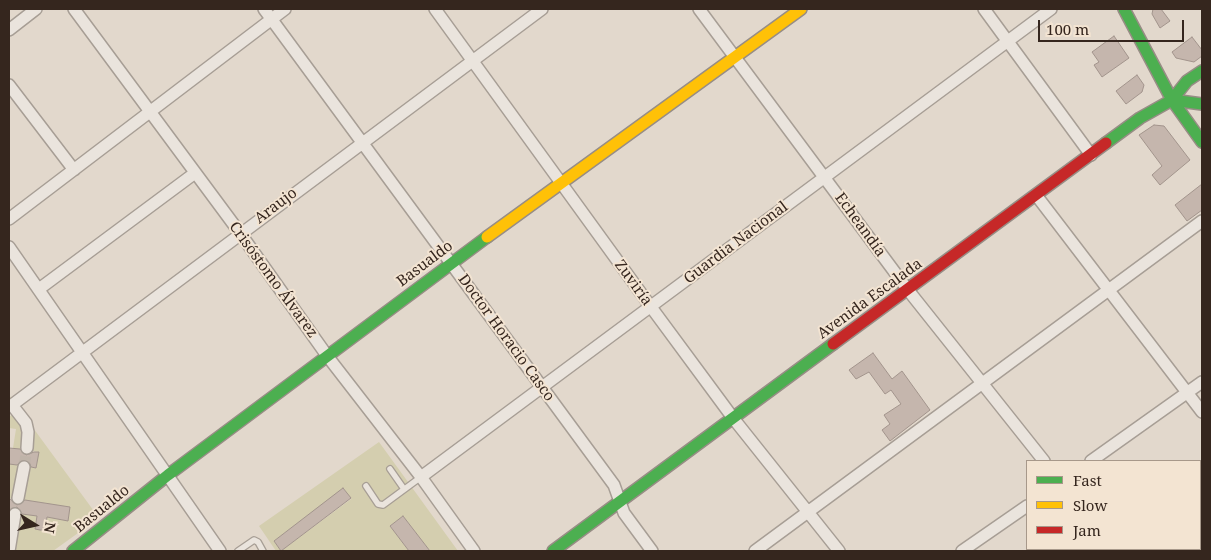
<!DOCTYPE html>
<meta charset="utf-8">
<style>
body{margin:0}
#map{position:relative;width:1211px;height:560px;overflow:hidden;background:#e2d8cc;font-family:"Noto Serif",serif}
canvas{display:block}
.frame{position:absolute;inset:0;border:10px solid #35261e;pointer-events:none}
.legend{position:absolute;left:1026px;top:460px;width:175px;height:90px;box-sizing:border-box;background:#f3e4d2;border:1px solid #a7988a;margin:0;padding:6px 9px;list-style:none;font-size:15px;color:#35261e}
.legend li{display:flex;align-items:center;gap:10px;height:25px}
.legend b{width:25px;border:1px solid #a7988a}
.north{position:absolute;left:10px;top:500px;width:50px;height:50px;-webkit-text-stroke:4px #f3e4d2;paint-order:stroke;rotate:100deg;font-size:14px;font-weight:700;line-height:20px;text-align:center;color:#35261e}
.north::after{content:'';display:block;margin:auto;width:18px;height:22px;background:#35261e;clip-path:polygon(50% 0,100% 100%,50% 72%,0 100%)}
.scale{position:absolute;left:1038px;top:20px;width:146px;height:22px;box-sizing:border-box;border:2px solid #35261e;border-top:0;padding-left:6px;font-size:15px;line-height:18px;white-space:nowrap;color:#35261e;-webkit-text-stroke:4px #f3e4d2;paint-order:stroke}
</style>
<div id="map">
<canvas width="1211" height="560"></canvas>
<div class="frame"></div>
<ul class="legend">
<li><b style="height:6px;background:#4caf50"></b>Fast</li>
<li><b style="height:6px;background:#ffc107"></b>Slow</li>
<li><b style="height:6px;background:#c62828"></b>Jam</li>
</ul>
<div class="north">N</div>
<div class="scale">100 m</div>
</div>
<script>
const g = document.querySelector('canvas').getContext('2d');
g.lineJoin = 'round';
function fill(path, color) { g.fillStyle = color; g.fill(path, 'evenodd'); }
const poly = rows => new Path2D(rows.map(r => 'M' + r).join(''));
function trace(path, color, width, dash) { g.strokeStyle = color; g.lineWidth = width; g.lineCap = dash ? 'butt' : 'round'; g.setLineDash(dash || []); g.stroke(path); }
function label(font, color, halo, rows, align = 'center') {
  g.font = font + ' "Noto Serif",serif'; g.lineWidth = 4; g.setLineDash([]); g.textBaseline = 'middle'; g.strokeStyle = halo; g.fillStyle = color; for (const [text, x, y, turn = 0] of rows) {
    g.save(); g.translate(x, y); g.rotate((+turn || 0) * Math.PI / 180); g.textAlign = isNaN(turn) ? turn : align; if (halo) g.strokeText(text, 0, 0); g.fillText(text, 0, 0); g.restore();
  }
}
const green = poly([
 [9,395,99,518,53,551,9,551,9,511,37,516,35,529,45,531,47,517,68,520,69,507,9,498,10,464,36,468,38,452,13,448,16,429,9,428,9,417,14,413,9,406],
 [379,442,458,551,430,551,403,516,390,526,409,551,276,551,259,526],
 [344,489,351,499,281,551,274,541]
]);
const building = poly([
 [1153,9,1161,9,1170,21,1160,28,1152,14,1153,9],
 [1114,36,1129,58,1102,77,1094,65,1099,62,1092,52,1114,36],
 [1192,37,1202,50,1202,56,1194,62,1176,58,1172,52,1192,37],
 [1137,75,1144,85,1142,92,1126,104,1116,91,1137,75],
 [1154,125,1164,126,1190,160,1160,185,1152,175,1162,166,1139,135,1154,125],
 [1202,184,1202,210,1187,221,1175,205,1202,184],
 [873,353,892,379,902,371,930,410,890,441,882,430,890,424,884,415,901,404,891,390,885,394,869,372,856,379,849,370,873,353],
 [9,448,20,449,26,455,34,452,39,452,36,468,31,467,29,462,25,460,17,465,9,464,9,448],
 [343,488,351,498,281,551,274,541,343,488],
 [9,498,17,505,25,500,70,507,68,521,47,517,45,531,35,529,37,516,22,514,17,507,9,510,9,498],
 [403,516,430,551,409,551,390,526,403,516]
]);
const streetTunnel = poly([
 [24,467,27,448]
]);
const lane = poly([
 [390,469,404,489],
 [366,486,378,504,383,505,421,477],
 [238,551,254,540,258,542,263,551]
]);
const street = poly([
 [74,9,240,233,328,357,421,477,474,551],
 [264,9,614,485,624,513,652,551],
 [435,9,651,307,733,418,839,551],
 [699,9,908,290,1044,461],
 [984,9,1091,155],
 [9,30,36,9],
 [9,85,74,170],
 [1036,195,1202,412],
 [9,219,285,9],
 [9,247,220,551],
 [39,289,195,173],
 [27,448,28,432,26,423,12,405,542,9],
 [1091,461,1202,382],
 [421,477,1051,9],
 [18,498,24,467],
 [1114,549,1116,551],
 [9,551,15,514],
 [755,551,1202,221],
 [962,551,1027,506]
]);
const fast = poly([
 [1124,9,1172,100,1202,142],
 [1172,100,1202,104],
 [1106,143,1140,118,1172,100,1187,81,1202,71],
 [73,551,168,475,487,237],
 [553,551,833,344]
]);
const slow = poly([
 [487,237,801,9]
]);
const jam = poly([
 [833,344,1106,143]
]);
const streetNames = [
 ["Araujo",276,206,-37],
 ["Echeandía",860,225,54],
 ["Guardia Nacional",736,243,-37],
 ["Basualdo",425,264,-37],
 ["Crisóstomo Álvarez",273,280,54],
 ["Zuviría",633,283,54],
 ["Avenida Escalada",870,299,-36],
 ["Doctor Horacio Casco",506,338,54],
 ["Basualdo",102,509,-39]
];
fill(green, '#d4ceaf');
fill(building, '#c5b6ad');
trace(building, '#a2948c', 1);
trace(streetTunnel, '#bfb4a9', 11, [11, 5.5]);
trace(lane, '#a79e95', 8);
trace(street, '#a79e95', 14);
trace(fast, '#978d85', 14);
trace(slow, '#978d85', 14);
trace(jam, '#978d85', 14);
trace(lane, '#eae4dd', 5.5);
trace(street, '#eae4dd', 11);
trace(fast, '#4caf50', 11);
trace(slow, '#ffc107', 11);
trace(jam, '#c62828', 11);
label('15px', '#35261e', '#f3e4d2', streetNames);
</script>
